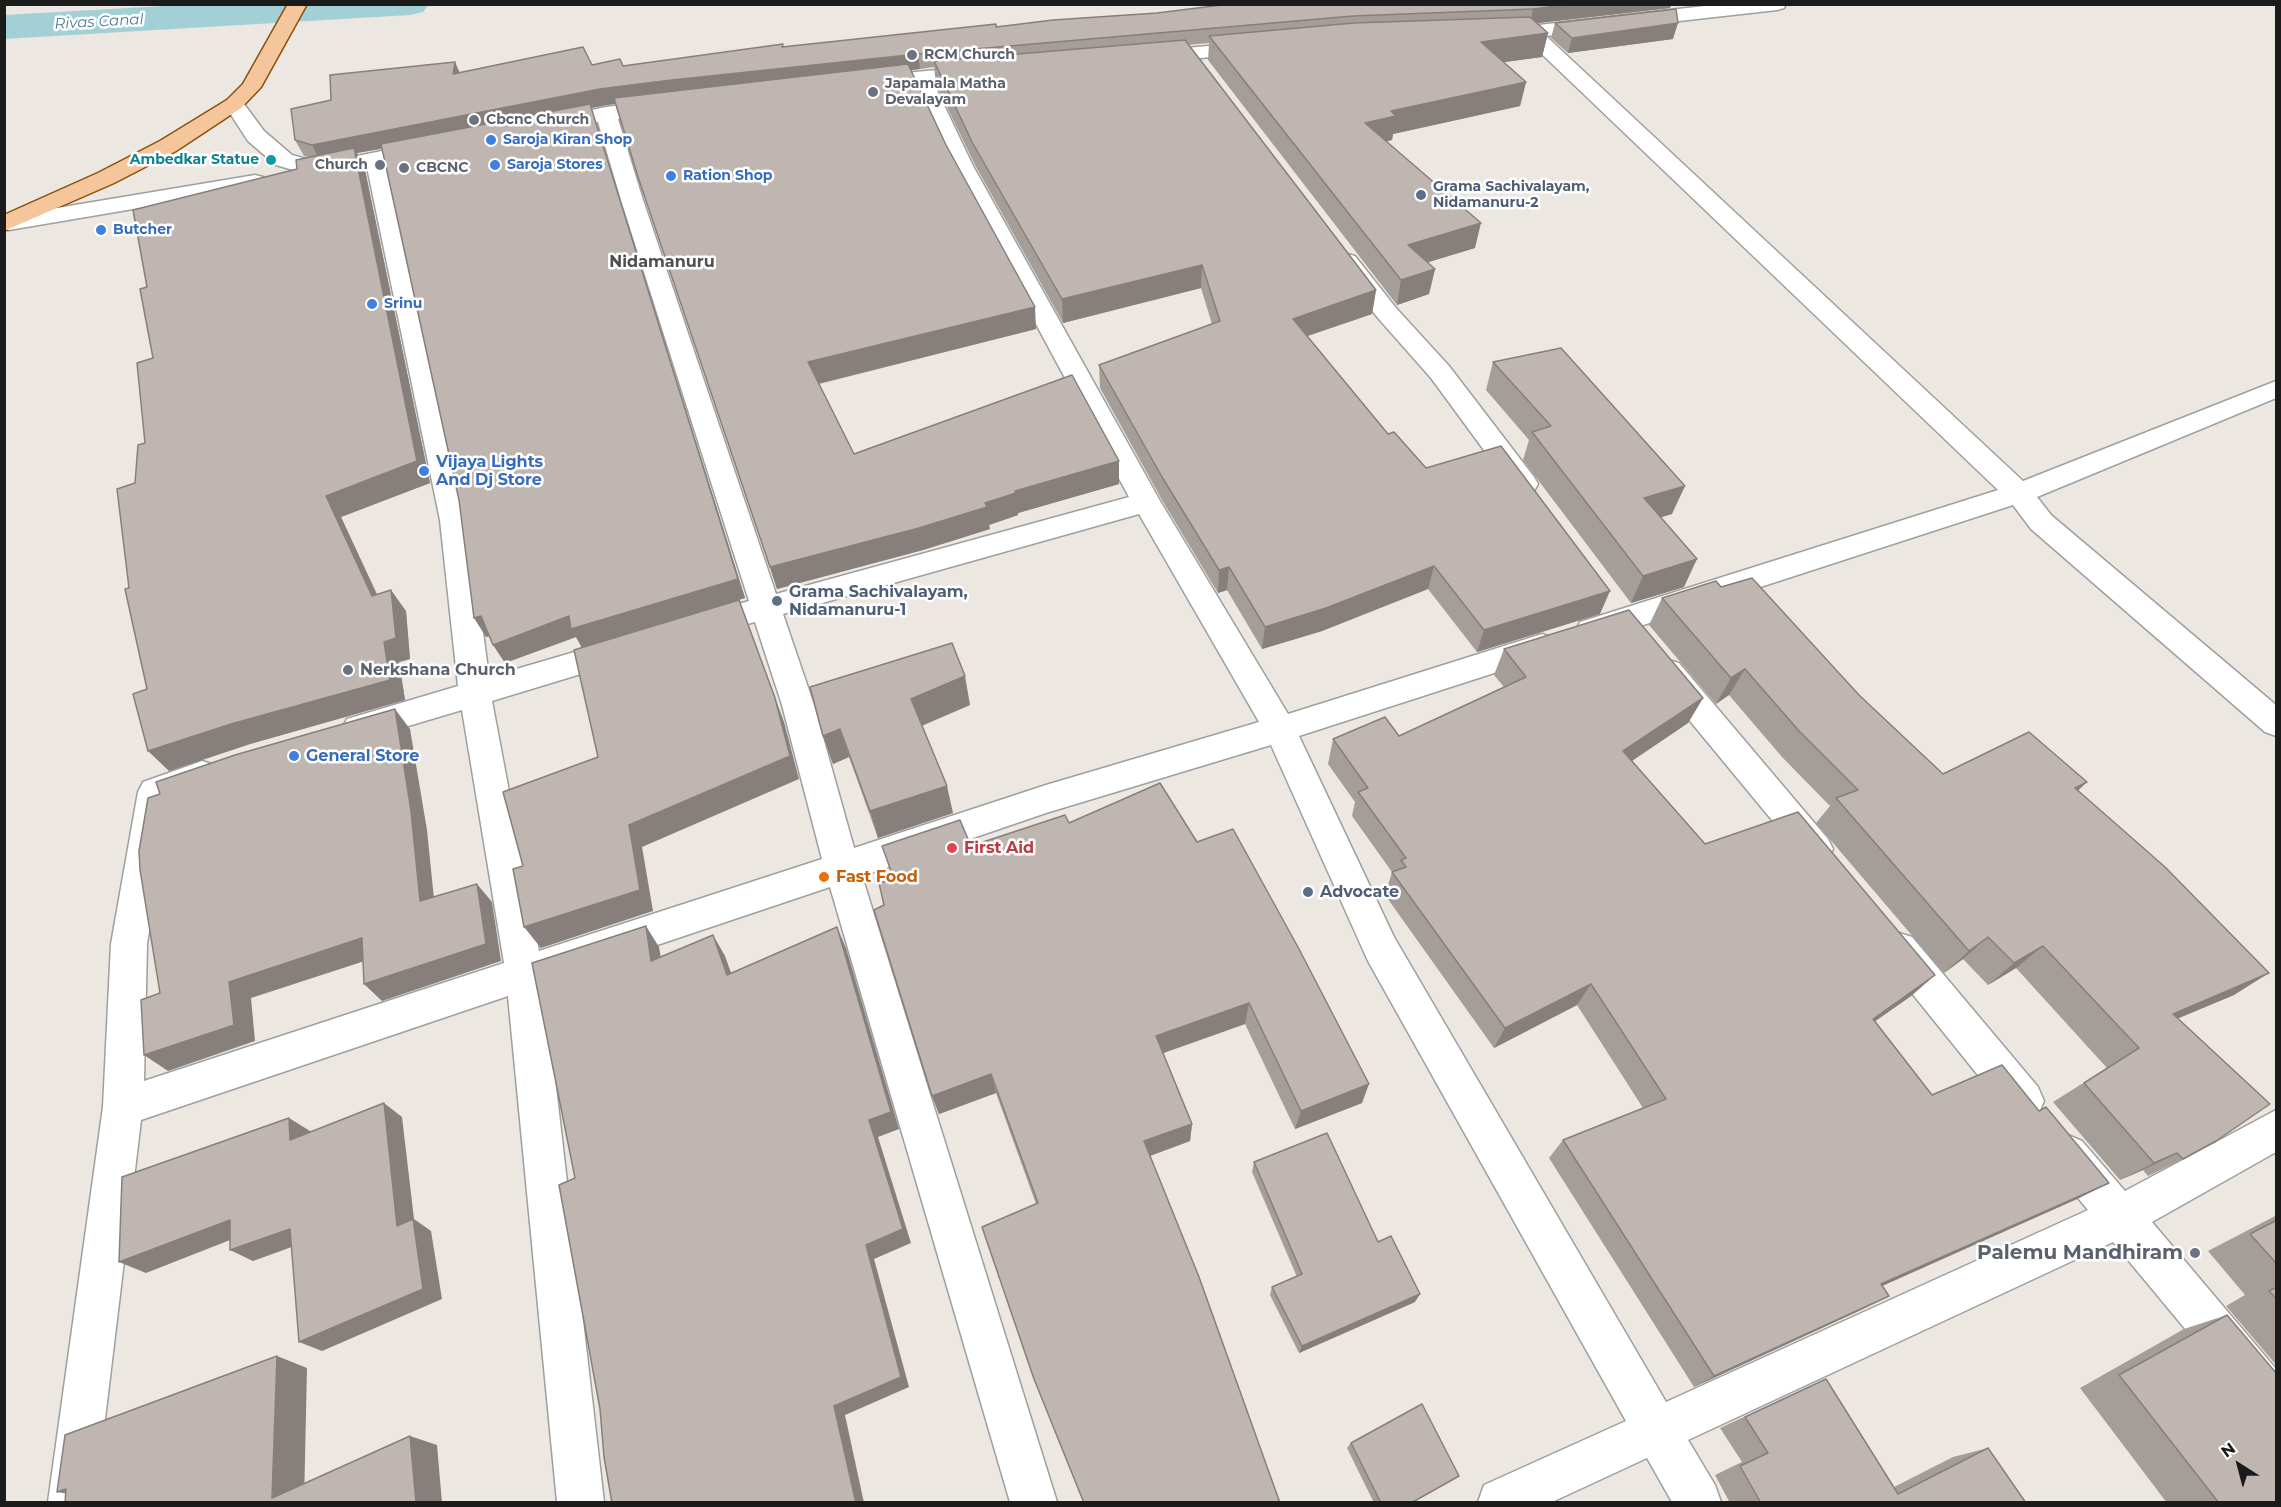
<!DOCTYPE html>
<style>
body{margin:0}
#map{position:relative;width:2281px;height:1507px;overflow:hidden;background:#ece7e1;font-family:Montserrat,sans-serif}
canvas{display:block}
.frame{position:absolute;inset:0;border:6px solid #1b1b1b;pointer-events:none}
.north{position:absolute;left:2209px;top:1435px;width:60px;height:60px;-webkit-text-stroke:4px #fff;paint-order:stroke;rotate:324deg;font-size:16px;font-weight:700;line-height:24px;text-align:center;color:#1b1b1b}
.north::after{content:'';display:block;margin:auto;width:21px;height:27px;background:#1b1b1b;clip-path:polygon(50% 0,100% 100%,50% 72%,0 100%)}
</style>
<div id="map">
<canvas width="2281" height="1507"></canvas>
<div class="frame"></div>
<div class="north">N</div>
</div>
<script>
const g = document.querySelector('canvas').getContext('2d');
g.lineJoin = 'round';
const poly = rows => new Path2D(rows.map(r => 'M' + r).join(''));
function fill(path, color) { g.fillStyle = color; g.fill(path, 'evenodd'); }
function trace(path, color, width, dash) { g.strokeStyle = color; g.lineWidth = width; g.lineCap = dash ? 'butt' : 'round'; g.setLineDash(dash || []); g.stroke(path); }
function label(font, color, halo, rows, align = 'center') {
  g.font = font + ' Montserrat,sans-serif'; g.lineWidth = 5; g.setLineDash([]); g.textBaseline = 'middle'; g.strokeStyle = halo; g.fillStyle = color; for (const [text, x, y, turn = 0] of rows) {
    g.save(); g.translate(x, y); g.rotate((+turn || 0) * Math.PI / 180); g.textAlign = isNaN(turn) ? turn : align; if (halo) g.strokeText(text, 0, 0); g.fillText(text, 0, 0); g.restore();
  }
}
const canal = poly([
 [199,4,429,4,423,12,410,15,4,39,4,15,199,4]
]);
const minor = poly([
 [1722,4,1786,4,1784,8,1777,10,1546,36,2023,481,2276,381,2276,398,2037,497,2051,515,2276,705,2276,736,2265,732,2031,529,2013,505,1591,642,1580,638,1576,630,1580,622,1998,490,1525,38,1499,39,1492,37,1489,33,1492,29,1499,27,1530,26,1722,4],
 [1253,42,1260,44,1263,48,1260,52,1152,63,1145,61,1142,57,1145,53,1152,51,1253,42],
 [981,66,988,68,991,72,988,76,933,82,973,166,1160,501,1288,714,1542,634,1553,638,1557,646,1553,654,1299,736,1394,937,1666,1402,2088,1210,2054,1169,2048,1155,2054,1141,2068,1135,2082,1141,2125,1191,2276,1110,2276,1152,2152,1222,2276,1369,2276,1425,2260,1419,2113,1242,1688,1440,1715,1485,1721,1502,1672,1502,1647,1458,1552,1502,1478,1502,1484,1485,1626,1421,1368,961,1271,745,1046,813,862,876,1057,1502,1010,1502,830,887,544,983,604,1502,557,1502,508,996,141,1120,95,1502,48,1502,103,1107,111,944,138,792,143,782,202,761,214,765,219,775,214,785,170,801,147,944,144,1081,504,963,462,710,358,741,347,737,342,728,347,719,458,686,440,520,367,167,317,177,276,165,248,141,224,104,227,100,234,98,241,100,264,131,292,155,321,163,428,142,436,143,439,148,436,153,388,162,468,520,489,677,619,639,630,643,635,651,630,659,492,701,539,951,822,859,782,705,755,622,700,637,689,634,685,626,689,618,749,601,621,200,598,122,550,130,543,128,539,124,543,120,606,107,661,100,668,102,671,106,668,110,618,119,643,200,776,594,1129,497,951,166,913,84,871,88,864,86,861,82,864,78,871,76,981,66],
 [1139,514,1259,722,1046,785,854,848,814,705,783,614,1139,514],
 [255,175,263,177,266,182,263,187,9,230,4,229,4,217,9,216,255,175],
 [1347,254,1355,256,1396,308,1449,366,1534,477,1538,484,1534,491,1524,494,1514,491,1431,378,1378,318,1339,266,1335,261,1339,256,1347,254],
 [1668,660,1679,663,1828,839,1833,849,1828,859,1816,864,1804,859,1657,681,1652,672,1657,663,1668,660],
 [1899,933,1912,937,2038,1087,2044,1101,2038,1115,2024,1120,2010,1115,1886,961,1881,949,1886,937,1899,933]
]);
const major = poly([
 [288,4,307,4,261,87,241,108,176,151,114,183,4,231,4,215,98,173,160,141,227,100,243,84,288,4]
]);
const wall = poly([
 [1230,4,1671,4,1670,8,1537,23,1548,33,1542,57,1504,62,1526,82,1520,106,1393,134,1392,140,1387,141,1475,248,1427,262,1435,269,1429,294,1397,305,1208,60,1209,43,1188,45,1376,290,1372,314,1307,336,1388,434,1426,468,1600,614,1477,652,1428,589,1322,631,1262,649,1227,590,1218,593,1162,500,1100,388,1099,365,1212,324,1201,288,1063,323,975,165,936,84,934,67,920,69,911,70,946,145,1036,329,819,384,854,454,1119,461,1119,484,1018,513,1018,515,989,525,990,529,923,550,777,589,638,177,615,104,591,108,745,598,582,648,576,637,505,663,489,636,486,637,459,500,382,149,357,153,365,170,430,483,341,517,377,594,406,611,410,659,399,662,405,700,250,744,169,771,147,689,129,588,135,483,145,443,153,358,147,287,297,169,308,157,304,156,295,140,331,100,455,62,460,73,592,65,623,66,783,47,1157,13],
 [1555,23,1673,39,1568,53,1551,38],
 [1493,362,1672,514,1661,517,1684,587,1631,603,1523,460,1529,440,1486,390],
 [1721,587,1859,695,1943,774,2078,791,2234,995,2178,1018,2183,1159,2148,1176,2143,1170,2120,1180,2053,1102,2107,1068,2016,968,1988,985,1963,959,1944,973,1816,823,1830,806,1782,757,1729,695,1716,704,1649,625,1662,598],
 [1504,649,1703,698,1688,723,1632,761,1705,844,1935,975,1911,996,1875,1021,1932,1095,2039,1111,2109,1183,2077,1199,1882,1286,1863,1309,1694,1387,1549,1158,1563,1140,1643,1108,1577,1005,1494,1048,1385,895,1392,872,1352,816,1355,802,1328,764,1333,739,1399,736,1504,687,1494,675],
 [970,705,922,726,953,813,878,838,849,757,833,764,823,736],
 [1069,823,1362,1103,1295,1129,1245,1024,1163,1053,1192,1124,1190,1141,1150,1156,1280,1503,1084,1503,1038,1389,982,1227,1036,1204,996,1093,939,1114,932,1096,884,905,893,879,882,846,971,846],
 [1254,1162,1378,1242,1415,1302,1299,1353,1270,1295,1272,1287,1297,1277,1252,1172],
 [2277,1215,2277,1366,2226,1306,2245,1295,2208,1251],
 [2227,1315,2277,1503,2167,1503,2080,1388,2184,1329],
 [1826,1379,1894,1487,1953,1457,1988,1448,2026,1503,1730,1503,1715,1475,1742,1462,1720,1428],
 [1351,1443,1412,1503,1374,1503,1347,1448]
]);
const shadedWall = poly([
 [1571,4,1671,4,1670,8,1530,24,1533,9],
 [1678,23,1673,39,1568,53,1572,38],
 [1548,33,1542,57,1476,66,1481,42],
 [918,54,920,69,677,96,606,105,591,108,745,598,582,648,576,637,505,663,493,645,591,108,357,153,365,170,430,483,341,517,387,617,372,596,326,496,320,161,312,145,600,89,672,80],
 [455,62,461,77,453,74],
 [1526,82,1520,106,1393,134,1392,140,1362,147,1365,123,1391,111],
 [1481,223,1475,248,1403,270,1408,245],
 [1202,265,1201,288,1063,323,1062,299],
 [1435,269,1429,294,1397,305,1401,280],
 [1376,290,1372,314,1290,342,1293,319],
 [1035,307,1036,329,813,385,808,362],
 [1119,461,1119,484,1018,513,1018,515,989,525,990,529,923,550,777,589,770,567,985,503,1015,491],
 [1685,486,1672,514,1632,526,1644,498],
 [1697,559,1684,587,1631,603,1643,576],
 [1434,566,1428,589,1322,631,1262,649,1265,627],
 [1229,567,1227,590,1218,593,1219,570],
 [391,590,406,611,410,659,399,662,405,700,250,744,169,771,148,751,231,724,384,642],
 [1610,591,1600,614,1477,652,1484,630],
 [739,600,784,722,799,779,642,847,653,911,541,948,524,927],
 [481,616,493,635,486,637,474,618],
 [1745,669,1729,695,1716,704,1731,678],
 [965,676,970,705,918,727,911,699],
 [1703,698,1688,723,1611,775,1623,751],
 [395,709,410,729,427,830,436,919,420,901],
 [840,729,849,757,833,764,823,736],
 [2087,782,2061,807,2075,788],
 [947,786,953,813,878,838,870,811],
 [477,884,492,902,501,961,382,1001,364,984],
 [646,926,659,947,665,981,651,961],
 [837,927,846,948,899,1129,878,1137,911,1243,874,1259,909,1387,845,1415,864,1503,856,1503,834,1406,866,1245,869,1120],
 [713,935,725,956,739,995,727,975],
 [1988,937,1963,959,1944,973,1969,951],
 [362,938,380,956,251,998,255,1041,168,1071,144,1055,229,982],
 [2043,946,2016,968,1988,985,2014,963],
 [2269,973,2234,995,2141,1034,2173,1014],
 [1935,975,1911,996,1850,1039,1873,1019],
 [1591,984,1577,1005,1494,1048,1505,1028],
 [1249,1003,1245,1024,1155,1056,1156,1036],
 [991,1074,996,1093,939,1114,932,1096],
 [1369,1084,1362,1103,1295,1129,1301,1111],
 [384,1103,402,1117,414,1219,431,1231,442,1299,322,1351,299,1342,397,1226],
 [289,1118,310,1131,311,1153,290,1140],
 [1192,1124,1190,1141,1144,1158,1144,1141],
 [2177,1153,2143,1170,2120,1180,2154,1163],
 [2109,1183,2077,1199,1855,1298,1881,1284],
 [230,1220,253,1231,146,1273,119,1262],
 [290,1229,311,1240,253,1261,230,1250],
 [1420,1294,1415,1302,1299,1353,1302,1346],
 [1889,1296,1863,1309,1694,1387,1714,1376],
 [277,1356,307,1368,304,1503,272,1498],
 [410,1436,437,1445,442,1503,416,1503],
 [66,1489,98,1499,57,1492]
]);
const building = poly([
 [1230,4,1571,4,1533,9,1353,16,918,54,672,80,600,89,312,145,295,140,291,109,331,100,330,75,455,62,453,74,583,47,592,65,620,59,623,66,783,44,782,47,996,24,996,27,1053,20,1157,13,1230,4],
 [1676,9,1678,23,1572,38,1555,23,1676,9],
 [1530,17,1548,33,1481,42,1526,82,1391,111,1396,116,1365,123,1481,223,1408,245,1435,269,1401,280,1209,36,1354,23,1530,17],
 [1185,40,1376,290,1293,319,1388,434,1394,432,1426,468,1501,446,1610,591,1484,630,1434,566,1326,608,1265,627,1229,567,1219,570,1162,477,1099,365,1220,321,1202,265,1062,299,972,142,934,61,1185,40],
 [908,64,946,145,1035,307,808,362,854,454,1072,375,1119,461,1015,491,1016,493,985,503,987,507,919,528,770,567,638,177,614,98,908,64],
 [590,104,738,579,571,629,569,616,493,645,481,616,474,618,459,500,381,144,590,104],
 [354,148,417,461,326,496,372,596,391,590,396,638,384,642,390,680,231,724,148,751,133,694,147,689,125,589,129,588,117,489,135,483,138,445,145,443,137,363,153,358,140,289,147,287,133,210,297,169,296,160,354,148],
 [1561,348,1685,486,1644,498,1697,559,1643,576,1532,432,1551,426,1493,362,1561,348],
 [1752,578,1859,695,1943,774,2029,732,2087,782,2075,788,2165,867,2269,973,2173,1014,2270,1104,2216,1141,2183,1159,2177,1153,2154,1163,2084,1083,2139,1048,2043,946,2014,963,1988,937,1969,951,1836,798,1858,790,1800,732,1745,669,1731,678,1662,598,1716,581,1721,587,1752,578],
 [739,600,775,698,790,756,629,825,640,890,524,927,513,869,523,866,503,792,598,757,574,650,739,600],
 [1629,610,1703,698,1623,751,1705,844,1798,812,1935,975,1873,1019,1932,1095,2002,1065,2039,1111,2046,1107,2109,1183,1881,1284,1889,1296,1714,1376,1563,1140,1666,1099,1591,984,1505,1028,1392,872,1406,867,1401,860,1406,858,1358,792,1368,788,1333,739,1385,717,1399,736,1526,677,1504,649,1629,610],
 [952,643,965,676,911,699,947,786,870,811,840,729,823,736,810,687,952,643],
 [395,709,411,811,420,901,477,884,486,944,364,984,362,938,229,982,234,1025,144,1055,141,1000,160,993,140,870,139,851,148,798,160,794,156,782,235,755,395,709],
 [1160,783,1197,842,1233,829,1299,949,1369,1084,1301,1111,1249,1003,1156,1036,1192,1124,1144,1141,1199,1277,1280,1503,1084,1503,1034,1379,982,1227,1038,1203,991,1074,932,1096,874,910,884,905,879,883,894,879,882,846,960,820,971,846,1065,815,1069,823,1160,783],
 [646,926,651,961,713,935,727,975,837,927,891,1112,869,1120,903,1229,866,1245,901,1377,834,1406,856,1503,612,1503,604,1457,600,1409,559,1185,575,1178,532,963,646,926],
 [384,1103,397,1226,413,1219,423,1289,299,1342,290,1229,230,1250,230,1220,119,1262,122,1177,289,1118,290,1140,384,1103],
 [1327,1133,1378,1242,1391,1236,1420,1294,1302,1346,1272,1287,1302,1274,1254,1162,1327,1133],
 [2277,1220,2277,1264,2250,1234,2277,1220],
 [2277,1287,2277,1299,2269,1291,2277,1287],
 [2227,1315,2277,1374,2277,1503,2219,1503,2119,1375,2227,1315],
 [277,1356,272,1498,410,1436,416,1503,65,1503,66,1489,57,1492,65,1435,277,1356],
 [1826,1379,1898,1494,1988,1448,2026,1503,1761,1503,1740,1466,1768,1453,1745,1417,1826,1379],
 [1422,1404,1459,1476,1411,1503,1381,1503,1351,1443,1422,1404]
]);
const markers = [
 [912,55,6,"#6b7280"],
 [873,92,6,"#6b7280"],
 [474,120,6,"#6b7280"],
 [491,140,6,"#3f7fe0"],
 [271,160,6,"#0f9aa8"],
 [380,165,6,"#6b7280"],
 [495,165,6,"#3f7fe0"],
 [404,168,6,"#6b7280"],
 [671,176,6,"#3f7fe0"],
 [1421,195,6,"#5c6f8a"],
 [101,230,6,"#3f7fe0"],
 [372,304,6,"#3f7fe0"],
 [424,471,6,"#3f7fe0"],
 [777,601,6,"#5c6f8a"],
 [348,670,6,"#6b7280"],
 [294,756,6,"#3f7fe0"],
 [952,848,6,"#e0444e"],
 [824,877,6,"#e8710a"],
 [1308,892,6,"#5c6f8a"],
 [2195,1253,6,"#6b7280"]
];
const farWorshipnames = [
 ["RCM Church",924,55],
 ["Japamala Matha",885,84],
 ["Devalayam",885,100],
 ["Cbcnc Church",486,120],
 ["Church",368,165,"right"],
 ["CBCNC",416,168]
];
const farShopnames = [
 ["Saroja Kiran Shop",503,140],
 ["Saroja Stores",507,165],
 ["Ration Shop",683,176],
 ["Butcher",113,230],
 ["Srinu",384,304]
];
const farCulturenames = [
 ["Ambedkar Statue",259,160]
];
const farServicenames = [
 ["Grama Sachivalayam,",1433,187],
 ["Nidamanuru-2",1433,203]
];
const farWaternames = [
 ["Rivas Canal",99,22,-3]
];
const farQuarternames = [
 ["Nidamanuru",662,262]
];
const shopNames = [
 ["Vijaya Lights",436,462],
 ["And Dj Store",436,480],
 ["General Store",306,756]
];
const serviceNames = [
 ["Grama Sachivalayam,",789,592],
 ["Nidamanuru-1",789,610],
 ["Advocate",1320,892]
];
const worshipNames = [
 ["Nerkshana Church",360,670]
];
const healthNames = [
 ["First Aid",964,848]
];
const foodNames = [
 ["Fast Food",836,877]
];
const nearWorshipnames = [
 ["Palemu Mandhiram",2183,1253]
];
fill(canal, '#a3d0d7');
trace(minor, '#9f9f9f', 3);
trace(major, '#885209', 3);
fill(minor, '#fff');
fill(major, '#f5c69c');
fill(wall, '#a59d98');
fill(shadedWall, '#867f7c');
fill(building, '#c0b6b1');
trace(building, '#867f7c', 1.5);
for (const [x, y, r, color] of markers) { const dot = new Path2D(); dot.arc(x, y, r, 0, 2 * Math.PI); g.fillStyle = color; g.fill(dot); trace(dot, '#fff', 2); }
label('bold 14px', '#5b616d', '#fff', farWorshipnames, 'left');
label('bold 14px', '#366cbe', '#fff', farShopnames, 'left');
label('bold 14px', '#0d838f', '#fff', farCulturenames, 'right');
label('bold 14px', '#4e5e75', '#fff', farServicenames, 'left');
label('italic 15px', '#4b7b9c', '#fff', farWaternames);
label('bold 16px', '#4e4e4e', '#fff', farQuarternames);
label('bold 16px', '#366cbe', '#fff', shopNames, 'left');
label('bold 16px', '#4e5e75', '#fff', serviceNames, 'left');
label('bold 16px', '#5b616d', '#fff', worshipNames, 'left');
label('bold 16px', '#be3a42', '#fff', healthNames, 'left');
label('bold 16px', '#c56008', '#fff', foodNames, 'left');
label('bold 20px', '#5b616d', '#fff', nearWorshipnames, 'right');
</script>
